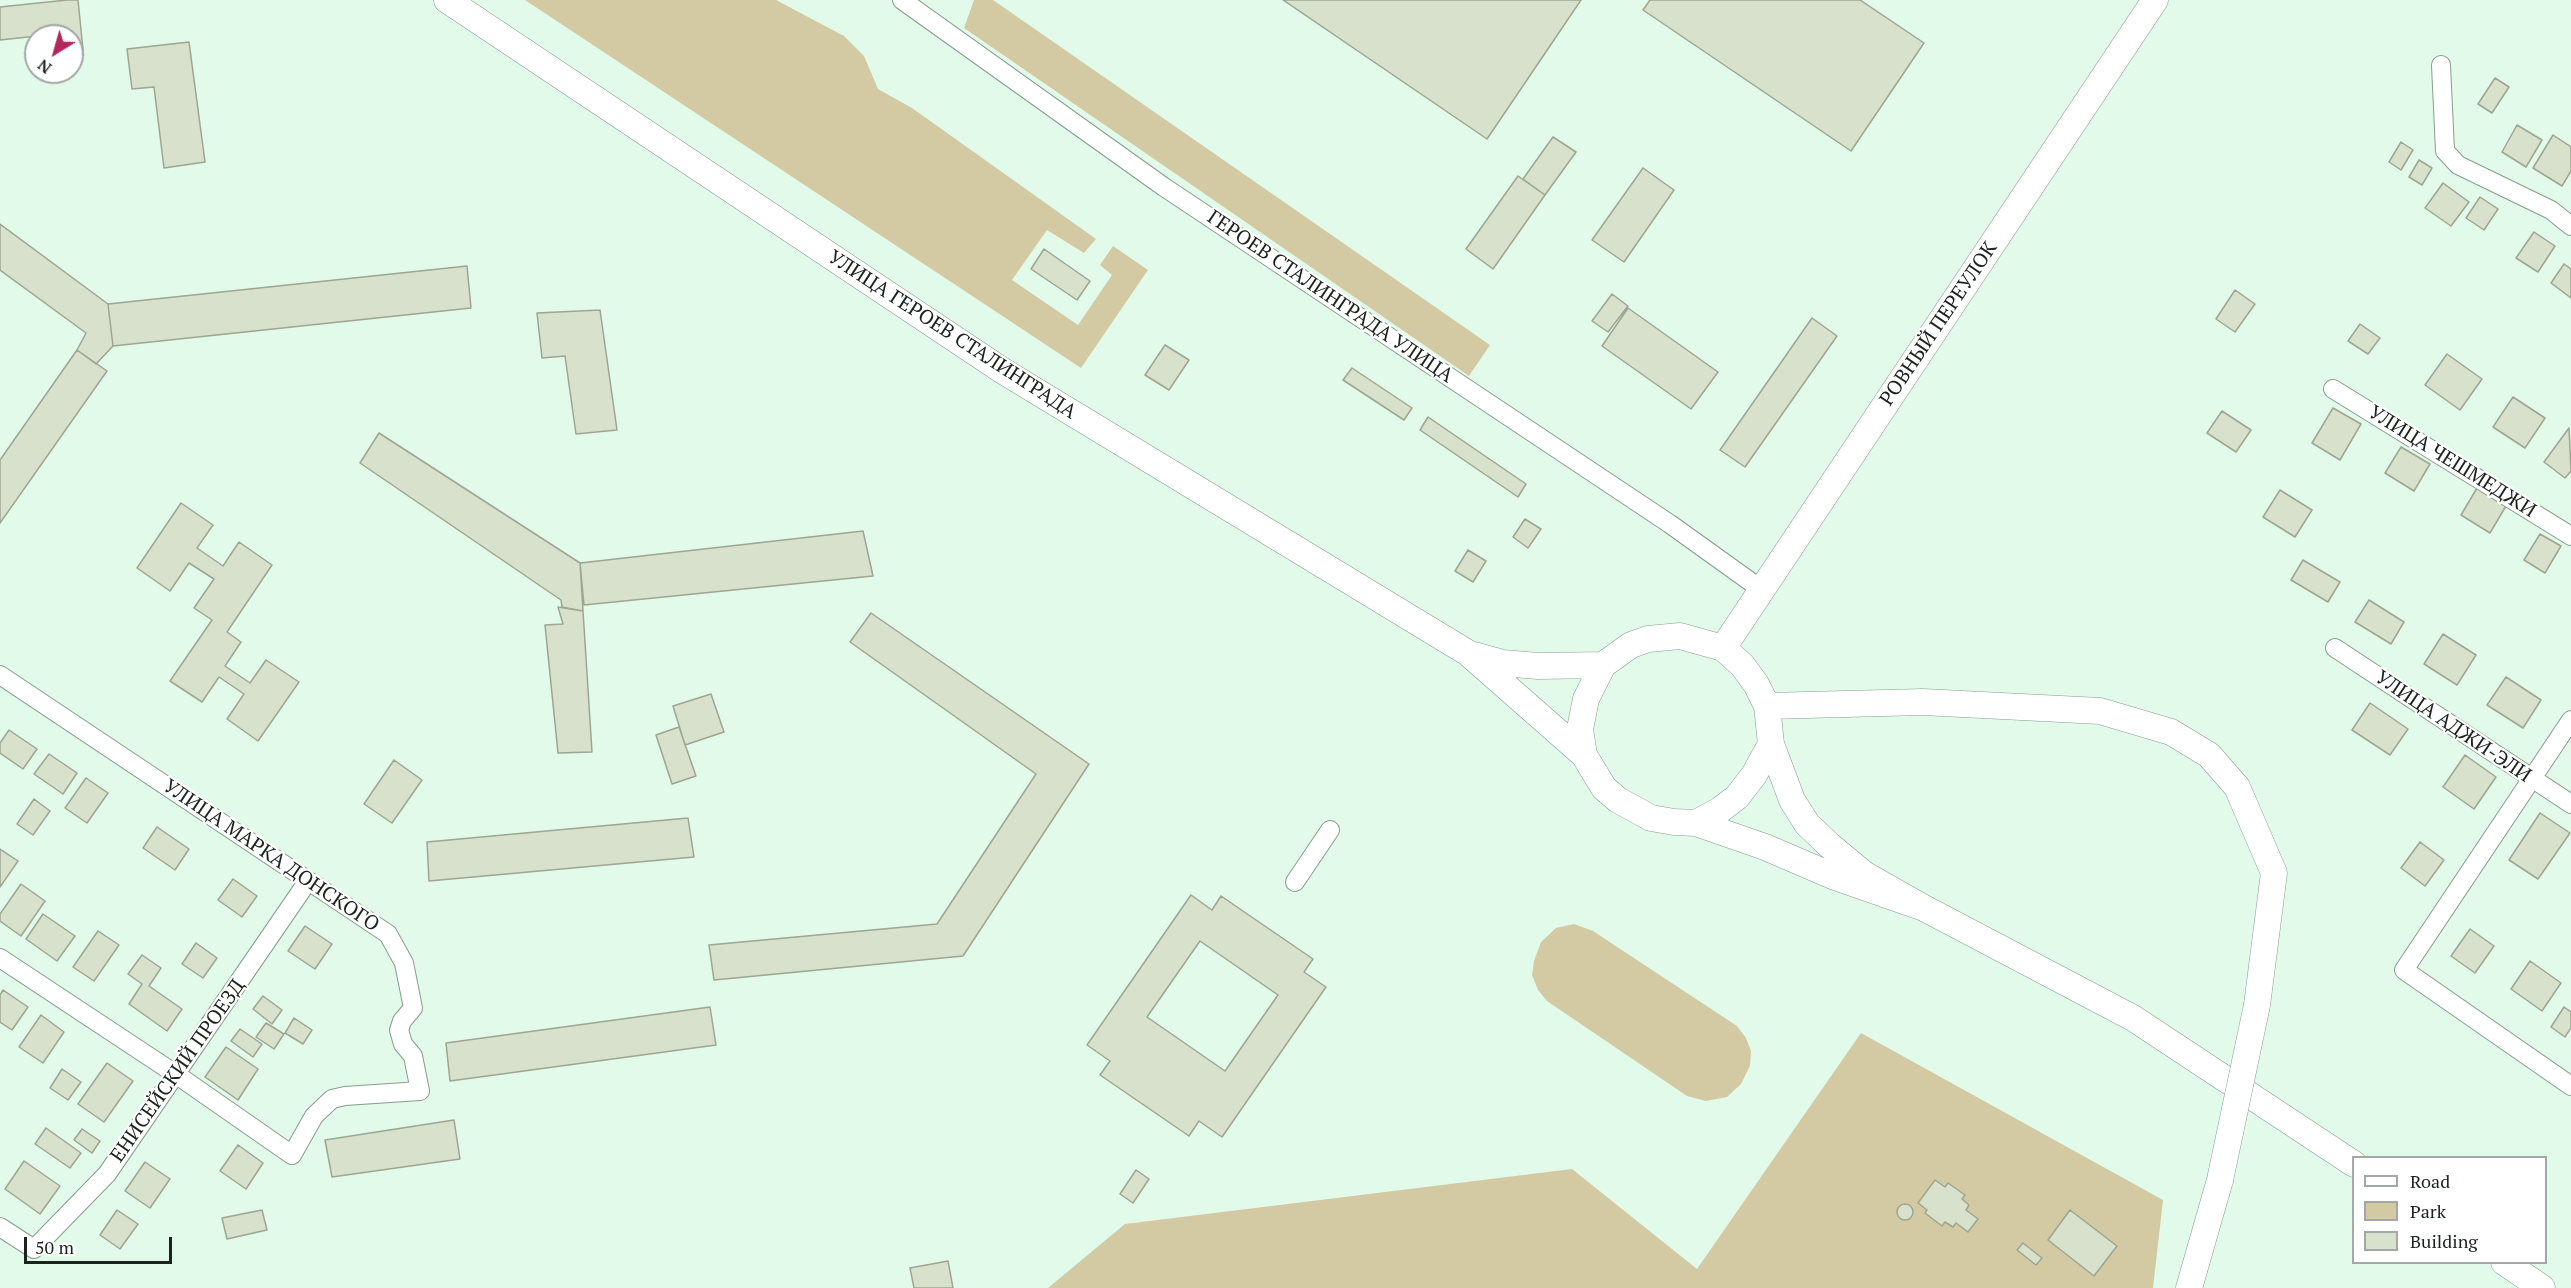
<!DOCTYPE html>
<meta charset="utf-8">
<style>
body{margin:0}
#map{position:relative;width:2571px;height:1288px;overflow:hidden;background:#e2faea;font-family:"PT Serif",serif}
canvas{display:block}
.legend{position:absolute;left:2352px;top:1156px;width:195px;height:108px;box-sizing:border-box;background:#fff;border:2px solid #a3a7a5;margin:0;padding:8px 10px;list-style:none;font-size:18px;color:#1a231d}
.legend li{display:flex;align-items:center;gap:12px;height:30px}
.legend b{width:30px;border:2px solid #a3a7a5}
.north{position:absolute;left:24px;top:24px;width:60px;height:60px;box-sizing:border-box;background:#fff;border:2px solid #a3a7a5;border-radius:50%;rotate:217deg;font-size:16px;font-weight:700;line-height:24px;text-align:center;color:#1a231d}
.north::after{content:'';display:block;margin:auto;width:21px;height:27px;background:#b4275d;clip-path:polygon(50% 0,100% 100%,50% 72%,0 100%)}
.scale{position:absolute;left:24px;top:1237px;width:148px;height:27px;box-sizing:border-box;border:3px solid #1a231d;border-top:0;padding-left:8px;font-size:18px;line-height:21px;white-space:nowrap;color:#1a231d;-webkit-text-stroke:4px #fff;paint-order:stroke}
</style>
<div id="map">
<canvas width="2571" height="1288"></canvas>
<ul class="legend">
<li><b style="height:8px;background:#fff"></b>Road</li>
<li><b style="height:16px;background:#d3caa4"></b>Park</li>
<li><b style="height:16px;background:#d7e1cb"></b>Building</li>
</ul>
<div class="north">N</div>
<div class="scale">50 m</div>
</div>
<script>
const g = document.querySelector('canvas').getContext('2d');
g.lineJoin = 'round';
function fill(path, color) { g.fillStyle = color; g.fill(path, 'evenodd'); }
const poly = rows => new Path2D(rows.map(r => 'M' + r).join(''));
function trace(path, color, width, dash) { g.strokeStyle = color; g.lineWidth = width; g.lineCap = dash ? 'butt' : 'round'; g.setLineDash(dash || []); g.stroke(path); }
function label(font, color, halo, rows, align = 'center') {
  g.font = font + ' "PT Serif",serif'; g.lineWidth = 4.5; g.setLineDash([]); g.textBaseline = 'middle'; g.strokeStyle = halo; g.fillStyle = color; for (const [text, x, y, turn = 0] of rows) {
    g.save(); g.translate(x, y); g.rotate((+turn || 0) * Math.PI / 180); g.textAlign = isNaN(turn) ? turn : align; if (halo) g.strokeText(text, 0, 0); g.fillText(text, 0, 0); g.restore();
  }
}
const green = poly([
 [525,0,776,0,844,36,864,56,878,89,912,108,1096,239,1084,253,1047,230,1012,280,1078,325,1112,275,1100,265,1113,246,1148,270,1081,368],
 [974,0,993,0,1490,345,1469,376,964,28],
 [1574,924,1593,931,1737,1026,1746,1038,1751,1051,1750,1066,1741,1084,1727,1097,1706,1101,1687,1096,1547,1001,1538,990,1532,975,1534,961,1541,942,1556,928],
 [1861,1033,2163,1200,2153,1288,1048,1288,1125,1224,1572,1169,1697,1269]
]);
const building = poly([
 [67,0,78,0,83,50,72,51,72,36,47,35,0,40,0,7,67,0],
 [1283,0,1581,0,1487,139,1283,0],
 [1650,0,1860,0,1924,43,1851,151,1643,10,1650,0],
 [189,42,205,162,164,168,154,87,132,89,127,49,189,42],
 [2495,78,2509,87,2492,113,2478,104,2495,78],
 [2517,125,2542,140,2526,167,2502,152,2517,125],
 [2553,135,2571,147,2571,171,2562,186,2533,168,2553,135],
 [1553,137,1576,152,1545,195,1523,179,1553,137],
 [2401,142,2413,150,2401,170,2389,162,2401,142],
 [2419,160,2432,168,2422,185,2409,177,2419,160],
 [1643,168,1674,190,1624,262,1592,240,1643,168],
 [1518,176,1545,195,1493,269,1466,249,1518,176],
 [2443,183,2469,202,2451,226,2425,208,2443,183],
 [2480,197,2498,209,2484,230,2466,218,2480,197],
 [0,224,108,304,113,346,96,364,77,350,86,333,0,270,0,224],
 [2534,232,2555,246,2538,272,2516,258,2534,232],
 [1044,249,1090,281,1077,300,1031,269,1044,249],
 [2564,264,2571,269,2571,298,2551,283,2564,264],
 [467,266,471,308,113,346,108,304,467,266],
 [2235,290,2255,304,2235,332,2216,319,2235,290],
 [1612,294,1628,306,1608,332,1592,321,1612,294],
 [1628,308,1718,372,1691,409,1602,346,1628,308],
 [600,310,617,430,576,434,565,356,542,358,537,313,600,310],
 [1812,318,1837,336,1745,467,1720,450,1812,318],
 [2360,324,2380,338,2368,354,2348,341,2360,324],
 [1165,345,1189,360,1169,390,1145,375,1165,345],
 [77,350,107,371,0,523,0,460,77,350],
 [2447,354,2482,379,2460,410,2425,385,2447,354],
 [1352,368,1412,408,1404,420,1343,380,1352,368],
 [2513,397,2545,418,2525,448,2493,427,2513,397],
 [2333,408,2361,424,2340,460,2312,443,2333,408],
 [2222,411,2251,430,2236,452,2207,433,2222,411],
 [1428,417,1526,484,1518,497,1420,430,1428,417],
 [2569,428,2571,471,2565,478,2544,462,2569,428],
 [379,433,580,563,583,611,562,607,561,600,360,463,379,433],
 [2401,447,2430,464,2414,491,2385,473,2401,447],
 [2477,488,2506,506,2490,533,2461,515,2477,488],
 [2280,490,2312,510,2295,537,2263,517,2280,490],
 [181,503,213,525,197,548,223,566,239,542,272,565,227,632,241,642,225,666,250,683,266,660,299,682,258,741,227,719,244,694,219,677,202,702,170,681,212,620,194,608,214,579,189,563,170,591,137,568,181,503],
 [1525,519,1541,529,1528,548,1513,537,1525,519],
 [863,531,873,576,584,605,580,563,863,531],
 [2540,534,2561,546,2545,573,2524,560,2540,534],
 [1468,550,1486,561,1473,582,1455,571,1468,550],
 [2303,560,2340,582,2328,602,2291,580,2303,560],
 [2369,600,2404,622,2391,644,2355,622,2369,600],
 [558,607,583,611,592,752,558,753,545,625,563,624,558,607],
 [871,613,1089,764,963,956,714,980,709,945,937,924,1036,774,850,642,871,613],
 [2443,634,2476,655,2457,685,2424,664,2443,634],
 [2506,677,2541,700,2523,728,2487,705,2506,677],
 [711,694,724,732,685,745,673,706,711,694],
 [2370,703,2408,729,2390,755,2352,730,2370,703],
 [679,727,696,776,672,784,656,735,679,727],
 [9,730,37,749,23,769,0,753,0,743,9,730],
 [49,754,77,773,63,794,34,774,49,754],
 [2465,755,2496,777,2474,809,2443,787,2465,755],
 [394,760,422,780,392,823,364,804,394,760],
 [86,778,108,793,87,823,65,808,86,778],
 [34,799,50,811,33,835,17,824,34,799],
 [2540,813,2570,833,2538,879,2509,860,2540,813],
 [688,818,694,857,429,881,427,842,688,818],
 [157,827,189,849,175,870,143,848,157,827],
 [2420,842,2444,860,2425,886,2401,868,2420,842],
 [0,849,18,861,0,887,0,849],
 [233,879,257,896,242,917,218,900,233,879],
 [21,884,45,901,21,936,0,921,0,914,21,884],
 [1191,895,1212,910,1221,896,1313,959,1304,972,1326,987,1222,1137,1199,1121,1189,1136,1100,1075,1110,1061,1087,1045,1191,895],
 [1200,941,1278,995,1225,1071,1147,1017,1200,941],
 [43,914,75,936,57,961,26,939,43,914],
 [305,926,332,944,315,969,288,951,305,926],
 [2470,929,2494,946,2475,973,2451,956,2470,929],
 [98,931,119,945,94,981,73,967,98,931],
 [196,943,217,958,203,978,182,964,196,943],
 [142,955,161,968,149,986,182,1009,167,1031,129,1004,142,984,128,974,142,955],
 [2530,961,2561,983,2542,1011,2511,989,2530,961],
 [3,990,28,1007,12,1030,0,1022,0,995,3,990],
 [263,996,282,1010,272,1024,253,1009,263,996],
 [710,1007,716,1045,450,1081,446,1043,710,1007],
 [2564,1007,2571,1012,2571,1028,2565,1037,2551,1027,2564,1007],
 [41,1015,64,1032,43,1063,19,1047,41,1015],
 [294,1018,312,1030,303,1044,285,1033,294,1018],
 [266,1023,284,1034,274,1049,256,1037,266,1023],
 [240,1029,262,1044,253,1057,231,1041,240,1029],
 [226,1047,258,1069,238,1100,205,1077,226,1047],
 [107,1063,133,1081,104,1122,78,1104,107,1063],
 [62,1069,81,1082,68,1100,50,1088,62,1069],
 [454,1120,460,1159,332,1177,325,1140,454,1120],
 [46,1128,81,1153,70,1168,35,1144,46,1128],
 [82,1129,100,1141,92,1153,74,1140,82,1129],
 [238,1145,263,1163,246,1189,220,1171,238,1145],
 [24,1161,60,1186,40,1214,5,1189,24,1161],
 [145,1162,170,1179,150,1208,125,1191,145,1162],
 [1136,1170,1149,1179,1133,1203,1120,1194,1136,1170],
 [1935,1180,1945,1187,1948,1183,1965,1195,1962,1199,1969,1205,1966,1210,1978,1219,1968,1232,1956,1223,1953,1227,1945,1222,1942,1226,1925,1213,1927,1210,1918,1203,1935,1180],
 '1897 1212a8 8 0 1 1 16 0a8 8 0 1 1-16 0Z',
 [117,1210,138,1224,120,1249,100,1235,117,1210],
 [262,1210,267,1230,227,1239,222,1218,262,1210],
 [2070,1210,2117,1246,2094,1276,2048,1240,2070,1210],
 [2023,1243,2042,1258,2036,1265,2017,1250,2023,1243],
 [948,1261,953,1288,914,1288,910,1268,948,1261]
]);
const street = poly([
 [902,0,1164,187,1670,524,1762,590],
 [2441,65,2445,151,2458,165,2551,210,2571,226],
 [2333,389,2571,536],
 [2335,648,2571,804],
 [0,675,388,934,404,963,413,1008,402,1021,399,1030,403,1044,413,1056,420,1091,345,1096,332,1099,314,1116,292,1155,177,1075,0,958],
 [2571,720,2404,970,2571,1086],
 [1295,882,1330,830],
 [0,1227,34,1249,107,1174,308,881]
]);
const secondary = poly([
 [447,0,1003,371,1468,653,1584,755],
 [1723,648,2155,0],
 [1474,655,1503,663,1538,666,1603,665],
 [1767,706,1923,702,2100,711,2171,732,2209,755,2237,787,2274,873,2257,1005],
 [1696,823,1720,810,1737,797,1754,775,1771,744],
 [1924,908,1835,877,1765,847,1696,823,1674,822,1651,818,1618,800,1604,788,1584,755,1580,729,1586,699,1603,665,1631,645,1648,639,1680,636,1723,648,1742,665,1756,684,1767,706,1771,744,1792,800,1807,824,1829,845,1864,874,1924,908,2133,1018,2354,1164],
 [2504,1262,2542,1288],
 [2189,1288,2220,1180]
]);
const secondaryBridge = poly([
 [2220,1180,2257,1005]
]);
const streetNames = [
 ["ГЕРОЕВ СТАЛИНГРАДА УЛИЦА",1330,297,34],
 ["РОВНЫЙ ПЕРЕУЛОК",1939,324,-56],
 ["УЛИЦА ГЕРОЕВ СТАЛИНГРАДА",952,335,33],
 ["УЛИЦА ЧЕШМЕДЖИ",2452,462,32],
 ["УЛИЦА АДЖИ-ЭЛИ",2453,727,34],
 ["УЛИЦА МАРКА ДОНСКОГО",271,856,34],
 ["ЕНИСЕЙСКИЙ ПРОЕЗД",178,1071,-55]
];
fill(green, '#d3caa4');
fill(building, '#d7e1cb');
trace(building, '#9da691', 1.5);
trace(street, '#879d8f', 20);
trace(secondary, '#879d8f', 27);
trace(street, '#fff', 18);
trace(secondary, '#fff', 26);
trace(secondaryBridge, '#879d8f', 27, []);
trace(secondaryBridge, '#fff', 26);
label('20px', '#1a231d', '#fff', streetNames);
</script>
